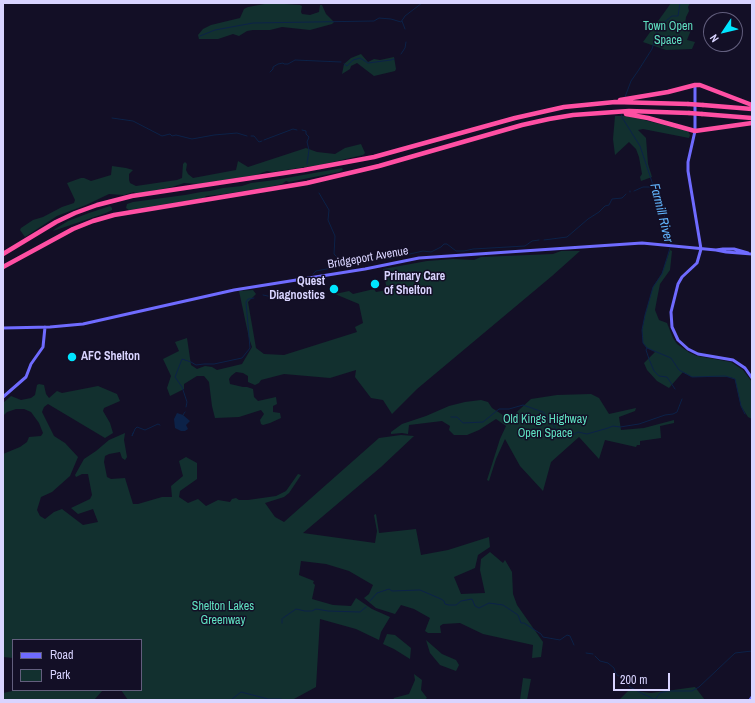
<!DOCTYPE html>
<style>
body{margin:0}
#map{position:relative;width:755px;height:703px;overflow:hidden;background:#130f26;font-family:"Archivo Narrow",sans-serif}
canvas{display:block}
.frame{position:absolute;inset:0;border:4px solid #d9d4ff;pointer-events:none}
.legend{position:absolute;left:12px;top:639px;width:130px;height:52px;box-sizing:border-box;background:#130f26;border:1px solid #625e7d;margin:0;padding:5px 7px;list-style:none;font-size:12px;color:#d9d4ff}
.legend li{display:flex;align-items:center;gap:8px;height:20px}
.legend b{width:20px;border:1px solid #625e7d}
.north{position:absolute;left:703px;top:12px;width:40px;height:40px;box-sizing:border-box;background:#130f26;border:1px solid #625e7d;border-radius:50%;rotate:235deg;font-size:11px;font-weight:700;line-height:16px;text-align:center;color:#d9d4ff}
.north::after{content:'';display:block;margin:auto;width:14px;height:18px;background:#00e5ff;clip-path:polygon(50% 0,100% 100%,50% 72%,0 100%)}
.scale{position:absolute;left:613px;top:673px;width:57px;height:18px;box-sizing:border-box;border:2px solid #d9d4ff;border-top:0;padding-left:5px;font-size:12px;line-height:14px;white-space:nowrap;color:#d9d4ff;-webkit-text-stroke:3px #130f26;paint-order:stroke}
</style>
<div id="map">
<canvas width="755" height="703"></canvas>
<div class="frame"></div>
<ul class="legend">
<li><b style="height:5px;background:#6f6bff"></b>Road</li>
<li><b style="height:11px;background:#12302f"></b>Park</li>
</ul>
<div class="north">N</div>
<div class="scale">200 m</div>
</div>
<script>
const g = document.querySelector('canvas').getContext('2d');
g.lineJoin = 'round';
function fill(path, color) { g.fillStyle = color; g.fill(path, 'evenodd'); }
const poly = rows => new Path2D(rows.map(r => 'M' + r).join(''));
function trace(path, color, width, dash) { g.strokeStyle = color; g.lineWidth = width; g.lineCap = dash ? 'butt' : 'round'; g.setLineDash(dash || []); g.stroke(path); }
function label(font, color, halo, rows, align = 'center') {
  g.font = font + ' "Archivo Narrow",sans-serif'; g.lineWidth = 3; g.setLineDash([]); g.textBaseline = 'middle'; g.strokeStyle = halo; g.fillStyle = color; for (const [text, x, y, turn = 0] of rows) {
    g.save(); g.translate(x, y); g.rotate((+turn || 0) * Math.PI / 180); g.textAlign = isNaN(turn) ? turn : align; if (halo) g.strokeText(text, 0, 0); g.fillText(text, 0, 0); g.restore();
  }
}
const green = poly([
 [270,3,300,5,302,6,301,12,302,14,310,15,319,12,320,5,322,5,326,14,334,22,332,24,310,30,282,27,270,30,253,30,247,31,239,36,233,34,218,39,199,39,198,35,203,29,211,25,240,18,244,9,248,7],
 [671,3,690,3,688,7,689,11,686,17,684,31,687,31,691,30,687,40,695,42,692,49,666,50,643,42],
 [361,54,368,62,374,59,380,60,394,57,396,69,395,71,374,76,357,63,351,66,350,69,342,74,344,64,351,58],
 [615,116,628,116,688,131,690,135,689,138,643,129,638,130,646,138,648,164,652,177,641,181,640,177,642,174,639,157,636,149,629,142,615,155,613,139],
 [361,144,365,153,363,155,320,165,272,172,267,171,256,175,198,184,184,183,172,187,136,194,134,192,124,195,109,194,86,205,57,216,25,237,20,230,21,228,33,220,43,217,62,207,74,203,75,200,67,183,81,178,84,178,91,181,111,175,112,166,126,168,133,170,129,174,129,180,130,183,136,186,177,180,182,178,183,164,185,162,187,164,186,170,188,174,193,178,236,170,238,161,248,167,306,148,317,152,335,154,345,148],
 [342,168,343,170,339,172,289,182,286,181,282,184,263,188,224,194,206,196,204,198,129,210,126,208,127,204,133,202,185,195,201,192,210,191,223,188,242,186,251,183,275,180],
 [110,206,112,208,112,210,106,213,53,231,55,229,68,221,89,213],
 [670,250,672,251,670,270,660,284,657,299,655,310,659,320,667,323,673,338,677,344,690,353,697,356,731,362,743,370,752,382,752,419,748,417,741,406,735,379,730,377,692,377,683,372,669,388,657,381,647,370,644,363,655,352,647,348,643,343,642,330,645,315,653,287,662,273],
 [561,251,580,251,552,276,417,389,392,414,383,400,371,398,355,377,356,370,330,378,284,374,261,380,259,383,255,385,248,382,248,376,243,373,236,372,231,376,229,379,230,384,243,387,247,387,253,389,254,397,258,401,276,397,277,404,273,406,273,412,280,413,281,418,270,423,263,425,261,424,260,420,264,414,261,410,239,417,215,418,212,406,209,382,204,376,197,376,184,384,184,389,170,396,167,388,171,376,163,359,179,351,175,342,187,338,191,365,197,369,205,366,212,367,217,370,242,364,252,347,249,338,239,291,253,290,256,294,248,302,256,348,264,354,284,355,357,332,355,327,363,323,359,304,335,294,349,291,353,294,374,289,376,292,387,290,383,269,427,261,453,259,474,260,481,257,553,254],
 [39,384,44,385,46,394,49,398,57,391,62,393,98,386,117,394,120,401,104,408,103,411,110,423,113,433,105,438,48,404,44,407,42,412,54,436,65,443,78,457,70,476,52,492,41,497,37,510,40,516,45,519,54,512,62,509,83,525,98,522,93,509,78,514,71,508,90,499,92,495,88,474,82,474,76,477,75,475,84,459,96,451,109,440,125,433,124,440,127,457,125,460,122,458,120,452,109,454,105,456,104,462,107,477,111,479,125,478,133,504,138,504,162,497,172,497,171,486,183,476,179,461,186,457,197,463,197,479,180,491,179,497,188,503,198,499,206,506,218,500,230,502,232,499,236,498,239,500,248,500,276,496,286,491,298,474,301,475,289,493,284,497,265,503,275,517,284,522,379,438,401,435,414,436,381,467,303,533,375,543,377,531,374,515,376,514,379,533,416,529,421,555,448,550,489,537,490,547,478,555,475,568,454,577,461,594,485,593,480,570,481,559,490,552,503,563,505,560,512,572,513,594,517,605,543,642,541,657,532,658,533,645,483,634,460,623,443,624,440,626,441,633,428,633,425,631,430,618,414,609,401,605,395,614,376,608,364,598,369,594,373,585,349,571,326,564,301,561,299,575,314,581,313,583,315,585,312,599,333,605,351,606,356,598,372,609,390,617,381,632,379,640,356,629,320,619,316,687,292,700,128,700,121,690,141,690,141,640,13,640,13,658,3,657,3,454,20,447,27,442,29,437,41,436,43,433,39,423,31,412,24,409,16,409,7,412,3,416,3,403,11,396,21,400,31,398,35,395,37,385],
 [591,394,599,398,609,414,636,408,635,411,619,417,621,430,644,428,674,420,674,423,660,426,661,438,640,441,640,445,637,445,636,447,605,440,599,459,579,437,551,462,543,491,520,466,505,439,496,459,489,481,487,480,500,439,506,426,496,419,479,430,467,435,454,435,449,430,450,426,442,421,409,425,408,434,402,433,391,434,391,432,402,424,426,416,449,406,465,402,481,400,488,402,492,408,509,419,531,399,557,395],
 [387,634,395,635,411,648,410,659,394,649,383,644],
 [426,640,442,654,456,660,459,665,456,671,440,665,430,653],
 [414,674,422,680,421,690,427,698,424,700,393,700,394,698,409,694,415,680],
 [523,678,531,679,527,700,520,700],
 [695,687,705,700,619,700,629,690,651,693],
 [17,690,103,690,94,700,3,700,3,693]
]);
const water = poly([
 [177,413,183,415,190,421,186,425,188,429,185,431,181,431,175,428,174,419]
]);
const stream = poly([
 [402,21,405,29],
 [200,36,215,30,253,23,374,21,379,18,391,19,401,22,405,16,422,3],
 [401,54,405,48,406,42],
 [344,64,347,66,353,60,360,58,368,63,391,60,394,59],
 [270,72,273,69,273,67,278,64,283,63,284,64,288,64,295,60,341,62],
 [625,97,631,81,638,71,652,49,658,29,662,24,672,16,678,16,680,3],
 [621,114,623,119,640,146,653,185,656,188,664,214,670,244],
 [112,118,133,121,162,136,170,134,172,136,176,135,192,139,214,135,237,133,247,136],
 [302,130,306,131,306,134,309,137,307,142,309,150,307,164],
 [251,136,254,136,259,142,262,141],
 [264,140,293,129,297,130],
 [634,191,643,187,650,187,653,185],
 [630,192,630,191],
 [319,193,329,210,328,220,335,236,334,254,338,258,345,260,346,265],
 [544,240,567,237,588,219,599,212,605,206,609,205,612,199,622,198,626,194],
 [670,248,662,274,653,287,645,315,642,330,643,343,647,348,671,358,679,370,692,377,725,376,735,379,741,406,745,414],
 [313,274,316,271,364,262,370,259,392,258,423,251,431,252,441,247,444,244,447,244,456,251,464,251,473,249,525,246,532,241,539,240],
 [263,295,277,298,285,295,291,289],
 [647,348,646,350,649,359,654,371,659,376,667,377,675,389],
 [186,407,187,402,182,387,175,377,182,359,191,362,196,365,204,364,214,364,242,358,250,348,246,302,248,299,254,298],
 [183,415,185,412],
 [451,417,457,417,463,423,483,422,499,409,509,409,523,405,543,412,557,430,564,436,571,436,578,432,587,434,608,428,613,426,620,427,639,424,665,415,673,414,677,412,682,399],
 [133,433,132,436,135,429,137,427,145,430,158,424,160,425],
 [370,601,377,593,389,589,392,591,420,590,441,599,444,601,445,604,449,605,456,605,461,601,472,599,475,606,479,608,489,603,503,605,518,615,521,623,524,623,541,634,543,637,560,640,567,635,570,636,574,645],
 [283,618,296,609,305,611,312,611,316,609,328,611,360,612,366,607],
 [282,623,282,619],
 [586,653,593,654],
 [595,656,600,661,608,663,614,668,615,672,618,676,625,675,628,676,627,684,630,687,643,694,650,697,653,699,655,699],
 [231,700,241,692,268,699,281,699],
 [655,700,660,693,668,691,692,691,699,687,735,653,752,651]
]);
const secondary = poly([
 [695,85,695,131,688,162,688,171,701,249,697,263,682,277,678,284,671,312,672,327,678,340,688,349,698,354,733,360,745,368,752,378],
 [716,250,723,249,734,249,748,253],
 [3,328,50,327,83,324,234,290,365,269,419,258,642,243,716,250,726,252,752,254],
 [3,397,26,377,31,364,43,347,45,327],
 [750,700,752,697]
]);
const highway = poly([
 [620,100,668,92,695,85,700,85,752,105],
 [703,105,752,109],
 [626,114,648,118,695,131,752,123],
 [702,114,752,118],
 [3,254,56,222,75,213,97,205,132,196,304,170,374,157,515,118,564,107,615,102,688,104],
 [3,267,73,229,93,221,114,215,307,183,379,166,522,125,549,119,573,115,629,111,689,113]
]);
const highwayBridge = poly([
 [688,104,703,105],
 [689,113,702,114]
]);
const markers = [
 [375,284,5,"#00e5ff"],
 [334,289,5,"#00e5ff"],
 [72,357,5,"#00e5ff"]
];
const parkNames = [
 ["Town Open",668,27],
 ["Space",668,41],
 ["Old Kings Highway",545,420],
 ["Open Space",545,434],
 ["Shelton Lakes",223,607],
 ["Greenway",223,621]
];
const streetNames = [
 ["Bridgeport Avenue",368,258,-10]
];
const poiNames = [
 ["Primary Care",384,277],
 ["of Shelton",384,291],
 ["Quest",325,282,"right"],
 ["Diagnostics",325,296,"right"],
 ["AFC Shelton",81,357]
];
const waterNames = [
 ["Farmill River",661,213,76]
];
fill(green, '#12302f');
fill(water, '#0c2248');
trace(stream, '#0c2248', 1);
trace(secondary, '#6f6bff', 3);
trace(highway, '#ff4fa3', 4.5);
trace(highwayBridge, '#ff4fa3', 4.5);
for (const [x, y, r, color] of markers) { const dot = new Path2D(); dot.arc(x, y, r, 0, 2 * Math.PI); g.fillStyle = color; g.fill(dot); trace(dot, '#130f26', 1.5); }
label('12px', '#5fe0c0', '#130f26', parkNames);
label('12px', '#d9d4ff', '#130f26', streetNames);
label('bold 12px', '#d9d4ff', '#130f26', poiNames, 'left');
label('italic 13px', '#62b6ff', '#130f26', waterNames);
</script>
